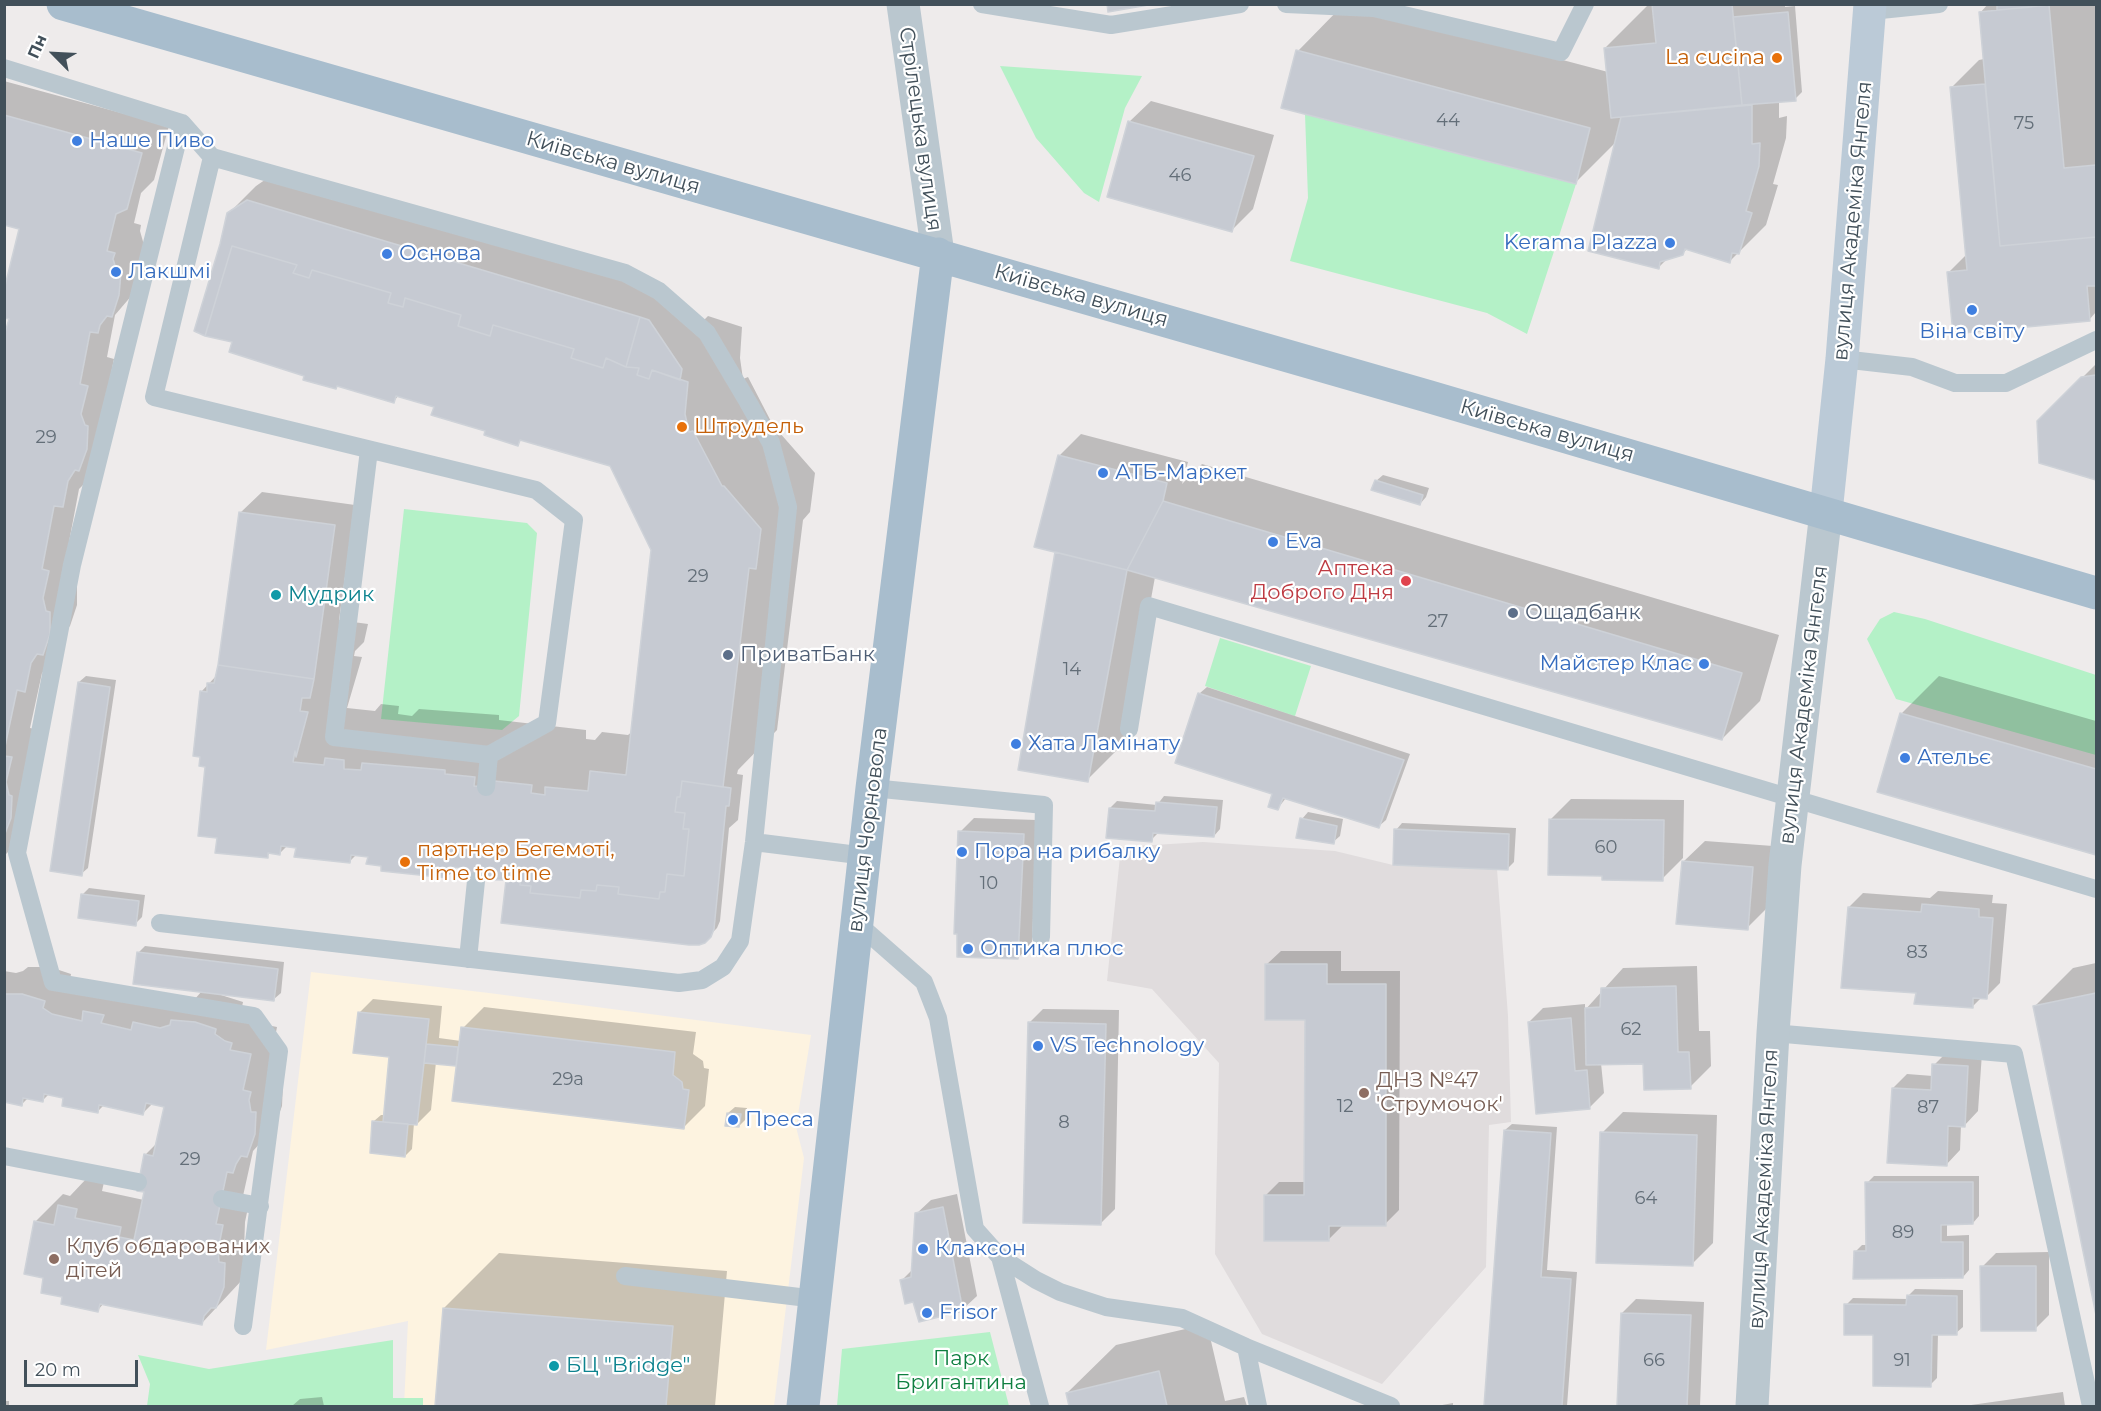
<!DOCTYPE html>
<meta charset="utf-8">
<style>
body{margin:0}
#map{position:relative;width:2101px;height:1411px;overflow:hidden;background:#eeebeb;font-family:Montserrat,sans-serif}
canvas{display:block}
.frame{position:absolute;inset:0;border:6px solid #42505a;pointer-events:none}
.north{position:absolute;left:24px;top:24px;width:60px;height:60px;-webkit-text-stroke:4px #fff;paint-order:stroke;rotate:294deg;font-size:16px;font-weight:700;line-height:24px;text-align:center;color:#42505a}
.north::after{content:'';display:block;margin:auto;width:21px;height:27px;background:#42505a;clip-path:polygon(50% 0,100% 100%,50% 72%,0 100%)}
.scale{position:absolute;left:24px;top:1360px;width:114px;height:27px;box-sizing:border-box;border:3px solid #42505a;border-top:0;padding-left:8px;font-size:18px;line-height:21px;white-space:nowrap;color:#42505a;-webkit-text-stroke:4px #fff;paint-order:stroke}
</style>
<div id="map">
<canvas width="2101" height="1411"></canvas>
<div class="frame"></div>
<div class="north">Пн</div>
<div class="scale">20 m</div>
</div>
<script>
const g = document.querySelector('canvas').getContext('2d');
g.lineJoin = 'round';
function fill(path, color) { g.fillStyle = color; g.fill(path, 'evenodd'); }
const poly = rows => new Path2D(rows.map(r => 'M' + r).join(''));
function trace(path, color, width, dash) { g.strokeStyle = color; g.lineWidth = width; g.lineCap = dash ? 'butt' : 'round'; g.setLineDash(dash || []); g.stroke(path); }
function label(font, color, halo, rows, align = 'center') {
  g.font = font + ' Montserrat,sans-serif'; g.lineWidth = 4.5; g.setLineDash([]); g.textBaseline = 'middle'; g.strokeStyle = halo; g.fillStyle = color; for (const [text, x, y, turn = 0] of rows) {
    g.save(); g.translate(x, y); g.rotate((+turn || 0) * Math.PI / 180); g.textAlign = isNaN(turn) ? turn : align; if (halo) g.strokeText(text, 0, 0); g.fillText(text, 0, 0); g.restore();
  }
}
const commercial = poly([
 [311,972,489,993,811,1035,796,1127,804,1158,774,1406,404,1406,408,1321,266,1350]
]);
const education = poly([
 [1203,842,1335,851,1393,865,1497,869,1508,1016,1511,1122,1489,1125,1486,1267,1382,1384,1262,1334,1215,1254,1219,1063,1152,989,1107,981,1121,847]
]);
const green = poly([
 [1000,66,1142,76,1125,108,1099,202,1084,193,1036,138],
 [1305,114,1576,184,1527,334,1487,313,1290,261,1308,198],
 [404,509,527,523,537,533,519,716,502,730,381,719],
 [1894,612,1925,619,2096,675,2096,755,1896,699,1867,639,1880,619],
 [1220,638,1311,666,1295,716,1205,686],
 [990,1332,1009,1406,837,1406,842,1349],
 [393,1340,393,1398,423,1398,423,1406,147,1406,150,1384,138,1355,209,1369]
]);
const shadow = poly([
 [1344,4,1351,4,1608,72,1605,48,1649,4,1785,4,1785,7,1795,6,1802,92,1795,99,1779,101,1779,118,1787,116,1786,138,1773,184,1778,185,1766,225,1730,261,1688,248,1682,254,1667,259,1658,268,1617,141,1575,183,1298,51],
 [1988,4,2096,4,2096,312,2089,320,1949,272,1967,254,1952,87,1979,60,1984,59,1980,13],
 [4,81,169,126,154,180,141,193,134,223,141,225,140,231,144,245,139,287,115,315,107,357,114,359,90,478,79,489,69,542,77,584,77,605,70,626,57,639,52,663,42,673,30,728,39,730,38,790,13,847,4,856,4,345,11,318,20,228,6,224,4,226],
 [1151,101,1274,135,1253,209,1232,230,1129,122],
 [275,173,667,290,701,323,708,316,742,327,740,358,743,379,748,377,777,433,779,432,815,473,810,512,803,520,777,730,738,770,737,774,743,775,738,820,729,828,720,921,717,928,704,941,464,867,458,866,447,877,382,865,369,856,357,854,350,861,287,846,280,853,271,852,267,856,219,837,207,765,201,692,217,675,240,513,262,492,355,505,339,620,368,624,364,642,355,651,354,656,362,657,347,708,375,711,381,704,399,706,398,714,412,716,419,709,499,715,499,720,586,730,586,739,595,740,602,732,628,735,633,731,653,550,611,465,522,439,518,444,436,406,399,395,394,401,339,385,336,388,234,341,221,245,228,214,256,186],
 [2096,364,2096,479,2040,462,2038,422],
 [1081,434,1188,462,1182,484,1202,464,1779,635,1760,701,1722,739,1155,577,1125,742,1087,780,1057,551,1060,455],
 [1383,475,1429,488,1426,497,1420,504,1376,481],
 [86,676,116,680,88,868,81,874,79,682],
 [1939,676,2096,721,2096,854,1878,791,1901,714],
 [1207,687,1410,754,1386,820,1379,826,1286,798,1278,808,1273,793,1177,762,1200,693],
 [1164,796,1223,800,1220,829,1214,836,1158,833,1151,840,1110,808,1117,801,1157,805],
 [1571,799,1684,800,1683,858,1662,879,1603,874,1550,820],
 [1308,812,1343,819,1340,836,1333,842,1302,819],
 [974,818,1037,820,1032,943,1018,958,960,832],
 [1402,823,1516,828,1514,862,1508,868,1396,830],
 [1705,841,1773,846,1768,907,1747,928,1683,862],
 [89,888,145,895,142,917,135,924,82,895],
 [1938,891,1993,895,1992,903,2007,904,2000,983,1986,997,1982,997,1972,1007,1849,907,1863,893,1930,898],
 [145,946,284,962,281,993,274,999,222,993,221,995,243,1002,242,1007,257,1023,277,1027,270,1063,283,1085,282,1106,274,1128,253,1151,243,1196,250,1198,245,1222,243,1279,202,1323,104,1303,98,1310,64,1296,45,1277,35,1222,63,1194,70,1196,87,1178,104,1182,102,1191,144,1200,145,1155,157,1143,166,1105,153,1103,143,1113,104,1105,97,1112,65,1097,49,1094,42,1101,28,1098,21,1105,4,1101,4,971,16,973,23,971,28,967,50,967,71,974,70,980,194,1000,202,991,138,953],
 [1281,951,1341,951,1341,971,1400,971,1399,1210,1385,1224,1342,1226,1328,1240,1265,1196,1279,1182,1306,1182,1306,1018,1266,965],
 [2096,963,2096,1308,2035,1006,2073,968],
 [1697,966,1699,1031,1710,1031,1711,1066,1690,1087,1645,1062,1601,1063,1604,1093,1590,1107,1529,1022,1543,1008,1585,1004,1585,1010,1623,968],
 [373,999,442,1006,439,1038,461,1041,463,1028,484,1007,696,1032,693,1054,703,1061,704,1068,709,1069,705,1106,684,1127,459,1061,456,1064,436,1062,431,1110,417,1124,414,1123,412,1149,405,1156,374,1121,381,1115,385,1115,391,1056,359,1013],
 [1043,1009,1119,1010,1115,1209,1101,1223,1029,1023],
 [1948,1051,1982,1053,1978,1111,1964,1126,1961,1125,1960,1150,1946,1165,1893,1088,1907,1074,1933,1076,1934,1065],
 [735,1107,747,1108,746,1119,739,1126,728,1113],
 [1623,1112,1717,1115,1713,1243,1692,1264,1602,1133],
 [1512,1124,1557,1127,1547,1270,1577,1272,1567,1406,1486,1406,1505,1130],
 [1874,1176,1979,1176,1979,1216,1973,1223,1947,1223,1947,1236,1969,1235,1969,1270,1963,1277,1855,1252,1862,1245,1868,1245,1867,1183],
 [957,1194,977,1296,962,1310,914,1300,901,1281,913,1269,916,1214,931,1200],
 [2049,1252,2049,1315,2035,1329,1982,1267,1996,1253],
 [499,1253,727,1271,715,1406,436,1406,444,1308],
 [1915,1289,1963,1290,1963,1327,1956,1333,1938,1333,1937,1378,1930,1385,1846,1305,1853,1298,1908,1299,1908,1296],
 [1636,1299,1704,1302,1700,1406,1618,1406,1622,1313],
 [1207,1324,1225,1401,1244,1397,1247,1406,1070,1406,1067,1393,1116,1345],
 [2063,1392,2065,1406,1964,1406],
 [322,1397,324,1406,292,1406,300,1399],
 [4,1401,9,1401,9,1406,4,1406],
 [1453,1403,1453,1406,1437,1406]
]);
const building = poly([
 [1107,4,1154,4,1108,12,1107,4],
 [1652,4,1732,4,1742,105,1611,118,1604,48,1656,43,1652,4],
 [1997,4,2032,4,2033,7,1997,10,1997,4],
 [2049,5,2064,168,2096,165,2096,237,2000,246,1979,12,2049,5],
 [1788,12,1796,101,1742,105,1733,17,1788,12],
 [1296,50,1590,128,1576,184,1281,108,1296,50],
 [1985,84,2000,246,2096,237,2096,286,2087,286,2090,321,1953,334,1947,272,1967,270,1950,87,1985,84],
 [1752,105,1752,144,1760,143,1759,166,1746,211,1752,213,1739,254,1732,253,1730,263,1685,249,1683,255,1660,262,1659,269,1588,251,1621,117,1752,105],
 [4,115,142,153,127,209,116,214,107,251,115,253,113,259,117,272,121,272,119,295,112,317,107,316,100,325,98,333,90,332,80,384,88,386,81,414,85,425,88,426,87,449,79,471,75,470,68,481,63,507,54,506,42,569,49,571,43,598,46,611,50,612,50,634,43,655,37,654,31,663,25,692,17,690,4,751,4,336,9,319,4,318,4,290,19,229,4,225,4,115],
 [1128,121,1254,156,1232,232,1107,197,1128,121],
 [247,200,640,317,626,367,606,358,603,368,571,358,574,349,493,325,490,336,458,326,461,315,405,298,403,307,388,303,391,293,312,270,309,278,293,273,297,265,232,246,205,336,194,331,220,244,227,213,247,200],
 [232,246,297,265,293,273,309,278,312,270,391,293,388,303,403,307,405,298,461,315,458,326,490,336,493,325,574,349,571,358,603,368,606,358,626,367,639,368,637,375,649,379,652,370,688,382,685,414,689,432,693,431,722,486,724,486,761,529,756,569,749,568,723,787,682,781,680,797,677,797,675,812,685,813,683,829,689,829,684,876,667,874,665,892,660,892,659,899,618,894,619,887,597,885,596,891,581,890,580,898,530,893,531,886,520,885,521,878,503,876,506,880,461,879,463,868,449,867,448,878,381,871,381,866,366,864,368,857,351,855,350,863,294,857,296,848,281,846,280,855,268,853,268,858,215,853,217,838,198,836,205,767,199,766,200,757,193,756,200,691,207,692,207,683,214,683,218,665,314,679,310,698,302,698,300,711,308,712,296,757,295,751,293,762,324,765,325,758,344,760,344,769,361,770,362,763,445,770,445,774,475,777,474,786,493,788,494,781,532,785,531,793,545,795,545,787,588,791,590,771,626,775,651,550,610,466,520,440,518,446,484,435,485,431,431,415,434,407,396,396,394,403,337,386,336,389,303,380,304,376,229,352,232,342,205,336,232,246],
 [640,317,649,320,682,369,680,380,652,370,649,379,637,375,639,368,626,367,640,317],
 [2096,375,2096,480,2039,463,2037,421,2081,377,2096,375],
 [1058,455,1167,483,1163,501,1127,570,1034,547,1058,455],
 [1375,480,1423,495,1420,505,1371,490,1375,480],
 [1163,501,1742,673,1722,740,1127,570,1163,501],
 [239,512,335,525,314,679,218,665,239,512],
 [1055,552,1127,570,1088,782,1018,770,1055,552],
 [78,682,110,687,82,876,50,871,78,682],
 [1198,693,1404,760,1379,828,1283,798,1278,810,1268,807,1272,794,1175,763,1198,693],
 [1900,713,2096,769,2096,855,1877,792,1900,713],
 [4,756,12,757,6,782,9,795,12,796,11,818,4,836,4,756],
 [682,781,731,788,729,806,726,806,714,929,711,937,705,943,699,945,689,945,501,923,506,880,503,876,521,878,520,885,531,886,530,893,580,898,581,890,596,891,597,885,619,887,618,894,659,899,660,892,665,892,667,874,684,876,689,829,683,829,685,813,675,812,677,797,680,797,682,781],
 [1156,802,1217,807,1214,837,1153,833,1152,842,1106,838,1109,808,1155,811,1156,802],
 [1300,818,1337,826,1334,844,1296,838,1300,818],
 [1549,819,1664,820,1663,881,1602,880,1602,876,1548,875,1549,819],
 [1394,829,1509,834,1508,870,1393,865,1394,829],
 [958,831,1024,834,1018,959,957,957,957,934,954,934,958,831],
 [1682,861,1753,867,1748,930,1676,924,1682,861],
 [81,894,139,901,136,926,78,918,81,894],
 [1922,904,1979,909,1979,917,1993,918,1987,999,1973,998,1973,1008,1914,1004,1916,993,1841,988,1848,907,1921,912,1922,904],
 [137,952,278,969,274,1001,133,984,137,952],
 [1265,964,1327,964,1327,984,1386,984,1386,1226,1329,1226,1329,1241,1264,1241,1264,1195,1304,1195,1305,1020,1265,1020,1265,964],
 [1676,986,1678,1052,1689,1052,1691,1089,1644,1090,1643,1064,1586,1065,1585,1008,1600,1007,1601,988,1676,986],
 [2096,993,2096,1315,2033,1006,2096,993],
 [4,994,22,994,45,1001,43,1008,52,1014,82,1021,83,1011,104,1015,101,1023,131,1030,133,1022,160,1028,170,1025,171,1020,195,1022,216,1029,215,1034,225,1041,232,1043,230,1050,251,1054,243,1090,251,1092,249,1100,251,1112,256,1112,255,1134,247,1157,241,1156,236,1164,233,1173,227,1172,216,1224,223,1225,218,1250,219,1262,225,1263,224,1287,216,1308,211,1308,204,1316,202,1325,100,1304,98,1312,61,1304,62,1297,41,1293,43,1278,24,1274,34,1221,54,1225,58,1205,77,1209,75,1218,121,1227,119,1237,134,1240,144,1192,137,1191,144,1154,153,1156,164,1107,146,1103,143,1115,99,1105,98,1113,62,1106,63,1098,44,1094,43,1102,23,1098,22,1106,4,1102,4,994],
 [358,1012,429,1019,417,1125,383,1122,389,1057,353,1053,358,1012],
 [1571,1018,1575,1071,1587,1070,1590,1109,1536,1114,1528,1022,1571,1018],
 [1028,1022,1106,1024,1101,1225,1023,1223,1028,1022],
 [461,1027,675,1052,673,1075,682,1082,683,1089,689,1090,684,1129,452,1101,461,1027],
 [426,1044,458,1047,456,1066,424,1063,426,1044],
 [1932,1064,1968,1066,1965,1127,1948,1126,1947,1166,1887,1163,1892,1088,1931,1090,1932,1064],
 [727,1113,741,1114,739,1127,725,1126,727,1113],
 [372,1121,408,1124,405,1157,370,1153,372,1121],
 [1504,1130,1551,1133,1541,1277,1571,1279,1562,1406,1484,1406,1504,1130],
 [1600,1132,1697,1135,1693,1266,1596,1263,1600,1132],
 [1865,1182,1973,1182,1973,1224,1941,1225,1941,1242,1963,1242,1963,1278,1853,1279,1854,1251,1866,1251,1865,1182],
 [943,1207,963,1311,919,1322,913,1302,905,1304,900,1280,911,1277,915,1213,943,1207],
 [1980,1266,2036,1266,2036,1331,1981,1331,1980,1266],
 [1907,1295,1957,1296,1957,1335,1932,1335,1931,1387,1873,1386,1873,1335,1844,1335,1844,1304,1906,1305,1907,1295],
 [443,1308,673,1326,666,1406,435,1406,443,1308],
 [1621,1313,1691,1315,1687,1406,1617,1406,1621,1313],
 [1159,1371,1167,1406,1069,1406,1066,1393,1159,1371]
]);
const service = poly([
 [982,4,1111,25,1240,4],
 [1286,4,1374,8,1375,4],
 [1374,8,1561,52,1585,4],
 [1871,11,1939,4],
 [4,68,182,123,72,565,17,853,53,982,254,1016,279,1051,243,1326],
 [212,157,154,397,536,490,574,520,547,723,489,755,486,787],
 [1842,359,1912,367,1955,383,2006,383,2096,340],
 [369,450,334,737,489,755],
 [1129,729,1149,606,2096,889],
 [872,788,1044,805,1041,937],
 [754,842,866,856],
 [160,923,679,983,702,980,723,967,740,941,754,842,788,507,771,443,748,402,707,333,659,291,625,273,212,157,182,123],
 [858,924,924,982,938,1018,975,1229,1000,1257,1036,1280,1060,1292,1106,1307,1182,1318,1246,1347,1391,1406],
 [468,959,476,881],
 [1773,1033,2014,1054,2091,1406],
 [4,1156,138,1182],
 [222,1199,260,1206],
 [1000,1257,1040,1406],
 [625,1276,816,1299],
 [1246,1347,1258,1406]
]);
const minor = poly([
 [1752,1406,1773,1033,1785,865,1826,512]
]);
const tertiary = poly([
 [903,4,938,254]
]);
const secondary = poly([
 [1826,512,1842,359,1870,4]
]);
const primary = poly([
 [63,4,1427,396,2096,593],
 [803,1406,872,788,938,254]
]);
const markers = [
 [1777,58,6,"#e8710a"],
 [77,141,6,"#3f7fe0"],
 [1670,243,6,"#3f7fe0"],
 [387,254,6,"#3f7fe0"],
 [116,272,6,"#3f7fe0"],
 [1972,310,6,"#3f7fe0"],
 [682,427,6,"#e8710a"],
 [1103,473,6,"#3f7fe0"],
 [1273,542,6,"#3f7fe0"],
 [1406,581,6,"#e0444e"],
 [276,595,6,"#0f9aa8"],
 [1513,613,6,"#5c6f8a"],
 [728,655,6,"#5c6f8a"],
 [1704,664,6,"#3f7fe0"],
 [1016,744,6,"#3f7fe0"],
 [1905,758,6,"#3f7fe0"],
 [962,852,6,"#3f7fe0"],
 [405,862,6,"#e8710a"],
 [968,949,6,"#3f7fe0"],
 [1038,1046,6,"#3f7fe0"],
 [1364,1093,6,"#8d6e63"],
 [733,1120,6,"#3f7fe0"],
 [923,1249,6,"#3f7fe0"],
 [54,1259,6,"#8d6e63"],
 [927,1313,6,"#3f7fe0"],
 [554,1366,6,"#0f9aa8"]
];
const numberNames = [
 ["44",1448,121],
 ["75",2024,124],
 ["46",1180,176],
 ["29",46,438],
 ["29",698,577],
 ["27",1438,622],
 ["14",1072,670],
 ["60",1606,848],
 ["10",989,884],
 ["83",1917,953],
 ["62",1631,1030],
 ["29а",568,1080],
 ["12",1345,1107],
 ["87",1928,1108],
 ["8",1064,1123],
 ["29",190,1160],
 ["64",1646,1199],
 ["89",1903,1233],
 ["66",1654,1361],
 ["91",1902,1361]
];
const foodNames = [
 ["La cucina",1765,58,"right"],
 ["Штрудель",694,427],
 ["партнер Бегемоті,",417,850],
 ["Time to time",417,874]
];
const streetNames = [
 ["Стрілецька вулиця",920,129,82],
 ["Київська вулиця",613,163,16],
 ["вулиця Академіка Янгеля",1853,221,-85],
 ["Київська вулиця",1081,296,16],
 ["Київська вулиця",1547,431,16],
 ["вулиця Академіка Янгеля",1804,705,-83],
 ["вулиця Чорновола",868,830,-83],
 ["вулиця Академіка Янгеля",1764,1189,-87]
];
const shopNames = [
 ["Наше Пиво",89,141],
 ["Kerama Plazza",1658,243,"right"],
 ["Основа",399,254],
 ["Лакшмі",128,272],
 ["Віна світу",1972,332,"center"],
 ["АТБ-Маркет",1115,473],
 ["Eva",1285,542],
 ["Майстер Клас",1692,664,"right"],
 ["Хата Ламінату",1028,744],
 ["Ательє",1917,758],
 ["Пора на рибалку",974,852],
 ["Оптика плюс",980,949],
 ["VS Technology",1050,1046],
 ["Преса",745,1120],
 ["Клаксон",935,1249],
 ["Frisor",939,1313]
];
const healthNames = [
 ["Аптека",1394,569],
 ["Доброго Дня",1394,593]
];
const cultureNames = [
 ["Мудрик",288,595],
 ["БЦ \"Bridge\"",566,1366]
];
const serviceNames = [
 ["Ощадбанк",1525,613],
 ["ПриватБанк",740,655]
];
const educationNames = [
 ["ДНЗ №47",1376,1081],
 ["'Струмочок'",1376,1105],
 ["Клуб обдарованих",66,1247],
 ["дітей",66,1271]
];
const parkNames = [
 ["Парк",961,1359],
 ["Бригантина",961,1383]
];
fill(commercial, '#fdf3e0');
fill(education, '#e0dcdd');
fill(green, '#b4f1c7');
fill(shadow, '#0003');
fill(building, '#c6cad2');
trace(building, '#ced2d8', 1.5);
trace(service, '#bac7cf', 18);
trace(minor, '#bac7cf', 33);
trace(tertiary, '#bac7cf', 33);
trace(secondary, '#bbcad7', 33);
trace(primary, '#a8bdcd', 33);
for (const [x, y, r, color] of markers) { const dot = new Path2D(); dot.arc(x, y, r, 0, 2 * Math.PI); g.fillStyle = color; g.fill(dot); trace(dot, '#fff', 2); }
label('18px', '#636e78', null, numberNames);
label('21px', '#c56008', '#fff', foodNames, 'left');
label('21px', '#42505a', '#fff', streetNames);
label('21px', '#366cbe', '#fff', shopNames, 'left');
label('21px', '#be3a42', '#fff', healthNames, 'right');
label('21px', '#0d838f', '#fff', cultureNames, 'left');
label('21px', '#4e5e75', '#fff', serviceNames, 'left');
label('21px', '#785e54', '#fff', educationNames, 'left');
label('21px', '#0f7f40', '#fff', parkNames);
</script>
